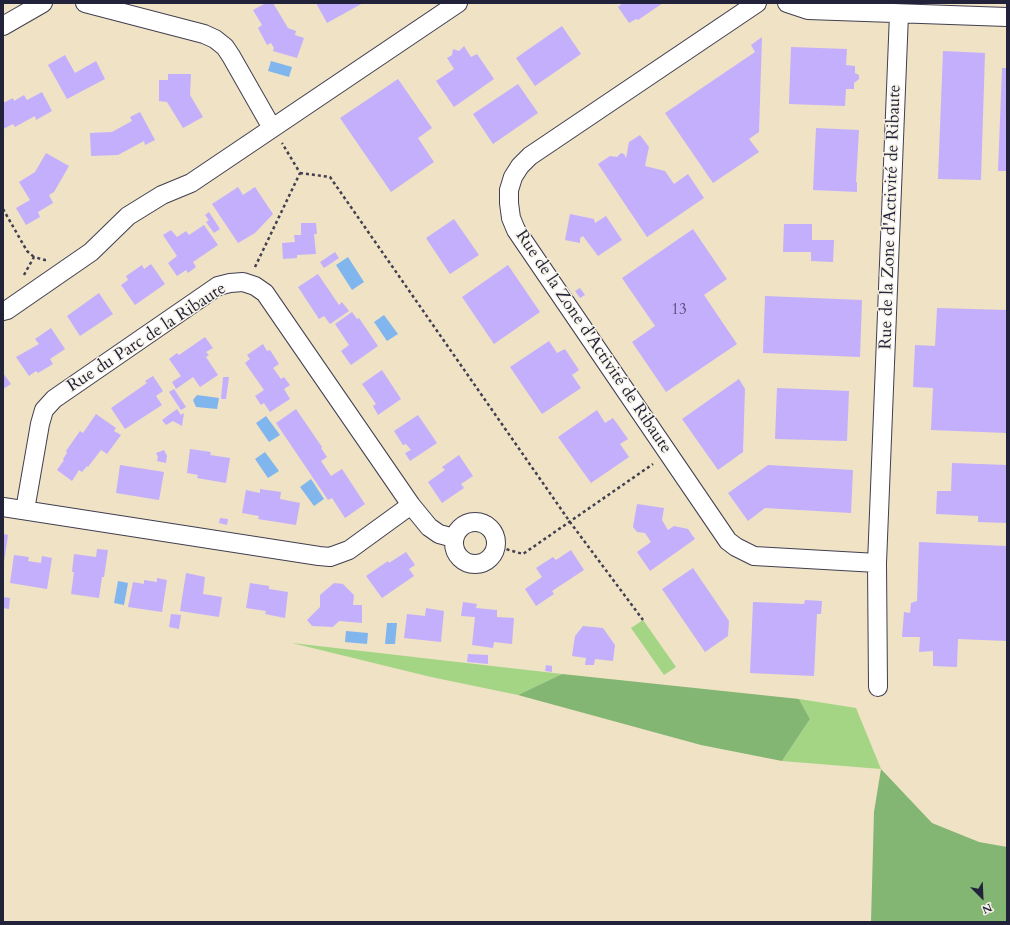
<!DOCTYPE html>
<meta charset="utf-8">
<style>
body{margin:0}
#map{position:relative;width:1010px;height:925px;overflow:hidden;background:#efe2c5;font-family:Cardo,serif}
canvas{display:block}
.frame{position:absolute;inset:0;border:4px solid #22223b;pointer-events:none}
.north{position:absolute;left:962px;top:877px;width:40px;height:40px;-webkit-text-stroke:3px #f7f3e8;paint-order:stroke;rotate:156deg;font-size:11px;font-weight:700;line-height:16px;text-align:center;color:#22223b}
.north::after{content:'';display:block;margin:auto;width:14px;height:18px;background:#22223b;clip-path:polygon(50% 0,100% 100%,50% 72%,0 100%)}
</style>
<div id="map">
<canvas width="1010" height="925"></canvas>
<div class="frame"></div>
<div class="north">N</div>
</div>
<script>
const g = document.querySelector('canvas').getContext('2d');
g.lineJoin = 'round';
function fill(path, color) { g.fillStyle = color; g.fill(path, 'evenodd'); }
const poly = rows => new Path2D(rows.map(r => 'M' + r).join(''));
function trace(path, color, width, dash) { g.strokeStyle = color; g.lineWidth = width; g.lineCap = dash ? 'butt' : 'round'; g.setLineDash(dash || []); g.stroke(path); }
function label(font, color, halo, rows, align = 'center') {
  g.font = font + ' Cardo,serif'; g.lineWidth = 3; g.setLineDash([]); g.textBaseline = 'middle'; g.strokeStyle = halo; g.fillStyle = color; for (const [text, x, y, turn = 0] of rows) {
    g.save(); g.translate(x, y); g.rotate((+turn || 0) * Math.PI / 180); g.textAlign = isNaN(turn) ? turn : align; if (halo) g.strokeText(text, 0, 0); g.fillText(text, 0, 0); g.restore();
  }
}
const green = poly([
 [643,620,676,667,664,675,631,628],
 [292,643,562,674,518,695,431,677],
 [799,699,856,708,881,769,782,761,810,719]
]);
const forest = poly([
 [562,674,799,699,810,719,782,761,701,745,518,695],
 [881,769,932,823,979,842,1007,847,1007,922,871,922,874,812]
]);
const water = poly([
 [271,61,292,67,289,77,268,71],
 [348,257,364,282,352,290,336,265],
 [384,315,398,334,387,341,374,322],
 [197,395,219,398,217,409,196,407,193,400],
 [266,416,280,435,269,442,256,423],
 [265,452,279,471,268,478,255,459],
 [311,479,324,499,314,506,300,487],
 [118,581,128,583,124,605,114,603],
 [387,623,397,623,395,644,385,644],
 [346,631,368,633,367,644,345,642]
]);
const building = poly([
 [266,3,273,3,288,28,296,31,295,35,304,38,297,58,273,51,274,48,271,43,267,45,258,28,262,25,253,10],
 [316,3,363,3,327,23],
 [623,3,663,3,638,20,636,19,629,23,618,7],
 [562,26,581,54,535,86,516,58],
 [762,37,759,132,749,139,759,152,713,183,665,113,755,52,751,45],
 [464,46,471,57,477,54,494,79,454,107,436,81,454,69,447,58,452,55,453,49,459,51],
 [791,47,847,49,846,65,855,66,855,73,859,75,859,79,854,83,854,89,846,89,845,106,789,104],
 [943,51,985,53,981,180,938,179],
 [65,55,75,73,96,61,105,79,67,99,48,65],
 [1002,68,1007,68,1007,171,998,171],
 [168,74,191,74,190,95,203,117,183,128,167,102,159,101,159,80,168,80],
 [398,79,432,128,418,138,434,162,391,192,340,118],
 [518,84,538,113,493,144,473,114],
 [42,92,52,111,36,120,35,116,15,127,13,124,3,129,3,103,13,98,14,101,24,95,27,100],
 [140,112,155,140,145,145,144,141,118,155,91,156,90,133,112,132,132,121,130,117],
 [816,128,859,130,856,182,857,182,857,192,813,190],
 [640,135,649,147,645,166,665,171,674,184,688,174,704,198,647,237,598,164,610,156,617,157,621,153,624,154,626,158,629,142],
 [46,153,69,166,54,192,49,195,53,203,38,212,40,217,26,225,16,208,30,200,19,182,35,172],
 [238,187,243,195,255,187,273,214,255,233,238,243,212,204],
 [209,212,220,229,214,233,206,222,209,220,205,215],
 [570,214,594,219,595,223,606,216,622,240,598,256,583,236,580,238,580,243,565,240],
 [454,219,479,255,450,274,426,238],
 [301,223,316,223,317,234,314,234,316,254,297,255,297,258,283,259,282,243,295,242,294,235,301,235],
 [784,224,812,224,812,240,834,240,833,262,811,261,811,252,783,252],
 [204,225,218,245,193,262,196,267,188,273,186,270,177,276,168,263,177,256,163,235,171,230,177,237,186,231,189,235],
 [693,229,727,279,704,295,737,344,666,392,632,342,655,326,622,278],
 [335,252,339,258,324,268,320,262],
 [151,264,165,284,135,305,121,285,128,280,126,276,142,265,144,269],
 [508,265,540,312,494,344,462,297],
 [318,274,339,305,342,302,349,311,330,324,324,316,319,319,298,287],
 [580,288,585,295,580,298,575,291],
 [99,293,113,314,80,336,67,316],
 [765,296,862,300,860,357,763,353],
 [937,308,1007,310,1007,433,931,430,933,388,913,387,915,345,935,346],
 [352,312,357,319,359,318,378,346,351,365,341,351,349,345,335,324],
 [51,328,65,349,50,359,53,364,38,373,36,371,29,376,16,357,39,344,35,339],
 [205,337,213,348,206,352,209,355,206,357,218,375,200,387,193,377,176,389,172,382,181,376,169,359,177,353,179,355],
 [549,341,557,353,565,349,579,370,572,375,581,388,542,414,510,367],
 [263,344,267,351,270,350,279,364,273,368,281,379,284,377,290,385,284,389,290,399,270,412,264,403,261,405,255,396,264,390,245,363,250,359,247,355],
 [382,370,401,399,378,415,373,406,376,404,362,384],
 [3,373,11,384,3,389],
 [153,376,163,391,156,396,162,405,125,429,111,408,147,383,145,381],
 [223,377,229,377,226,399,221,399],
 [739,379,745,389,743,452,718,470,682,419],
 [777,388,849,391,847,441,775,439],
 [174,389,186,407,181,410,169,392],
 [177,409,181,415,184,413,182,426,173,421,166,425,162,420],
 [296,409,322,447,321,448,327,457,321,461,331,476,342,469,365,504,345,518,332,498,328,500,276,423],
 [597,410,605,423,613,418,628,439,620,444,629,457,591,483,558,437],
 [96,414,116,428,114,431,121,435,107,454,101,450,88,467,87,466,82,472,79,470,72,481,57,470,64,460,63,459,67,453,66,451,80,431,83,433],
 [418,415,437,443,410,461,405,453,411,450,406,444,403,445,394,431],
 [190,449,211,452,210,455,230,458,226,483,197,478,198,475,187,473],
 [164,450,167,456,166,463,157,461,158,457,156,453],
 [459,455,473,476,461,484,464,488,442,503,428,482,445,470,442,467],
 [952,463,1007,465,1007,523,978,522,978,516,936,514,937,491,951,491],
 [120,465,164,472,159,500,116,493],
 [768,465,853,470,851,513,765,508,748,521,728,493],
 [260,489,281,492,280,499,300,503,296,525,258,519,259,516,242,513,246,490,260,493],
 [637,504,664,508,662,520,668,530,674,526,688,529,695,539,650,571,637,552,651,542,645,533,637,532,633,527],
 [220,518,228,519,227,525,219,523],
 [3,534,8,535,4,562,3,561],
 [919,542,1007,546,1007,641,958,639,957,667,933,666,933,651,919,652,920,637,902,637,904,612,910,613,911,603,917,601],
 [97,549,108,550,104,577,102,577,99,598,71,594,74,572,72,572,74,554,96,557],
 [571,550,584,570,552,591,554,594,536,606,525,589,542,577,536,568,553,557,556,560],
 [406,552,415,565,409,569,414,576,382,598,366,576,388,561,389,563],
 [14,555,29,557,28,561,41,563,42,556,52,558,47,589,10,583],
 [693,568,729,621,728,636,705,652,662,589],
 [186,573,205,577,203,594,222,597,219,617,180,611],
 [157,578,167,580,162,612,128,607,133,582,144,584,144,580,157,582],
 [250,583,269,586,269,589,288,592,285,618,265,614,266,611,246,608],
 [334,583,343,584,354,595,353,605,362,605,362,623,339,621,333,627,312,626,307,620,320,607,320,595],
 [3,597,10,598,9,609,3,608],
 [805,600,822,601,821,614,817,614,814,676,750,673,753,602,804,604],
 [463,602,477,604,476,608,497,610,497,617,514,618,512,644,494,642,493,648,472,645,475,617,461,616],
 [426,608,444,611,441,642,404,638,407,614,425,616],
 [171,614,181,615,179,629,169,627],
 [583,626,603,628,615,645,613,661,595,659,594,665,585,665,586,658,572,656,575,636],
 [468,654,488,655,488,664,467,662],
 [546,665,552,666,552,672,545,671]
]);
const path = poly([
 [300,173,330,177,570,522,643,620],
 [3,209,27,251,34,257],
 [255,267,300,173,282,143],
 [24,275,34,257,45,260,47,260],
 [495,546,523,554,653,464]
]);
const street = poly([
 [85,3,204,34,215,39,225,47,231,56,272,128],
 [757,3,530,156,520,166,513,177,509,190,509,203,511,218,516,230,728,541,736,547,754,556,877,563,899,14],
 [787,3,808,10,1007,17],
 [3,26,43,3],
 [3,311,7,310,91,252,128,216,162,195,191,183,458,3],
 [411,505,429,527,439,534,454,538],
 [3,507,319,556,330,557,349,550,411,505,265,293,255,286,243,282,230,283,218,286,54,399,44,410,40,424,25,510],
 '454 543a21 21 0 1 1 42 0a21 21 0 1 1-42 0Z',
 [877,563,878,687]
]);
const numberNames = [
 ["13",679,311]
];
const streetNames = [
 ["Rue de la Zone d'Activité de Ribaute",891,217,-88],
 ["Rue du Parc de la Ribaute",147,338,-33],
 ["Rue de la Zone d'Activité de Ribaute",593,342,56]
];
fill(green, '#a3d584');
fill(forest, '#82b672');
fill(water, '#80b5ee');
fill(building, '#c4affc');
trace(street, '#413f50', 20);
trace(path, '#413f50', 2.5, [3, 3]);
trace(street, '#fff', 18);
label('15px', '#4a456b', null, numberNames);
label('17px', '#22223b', '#f7f3e8', streetNames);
</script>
